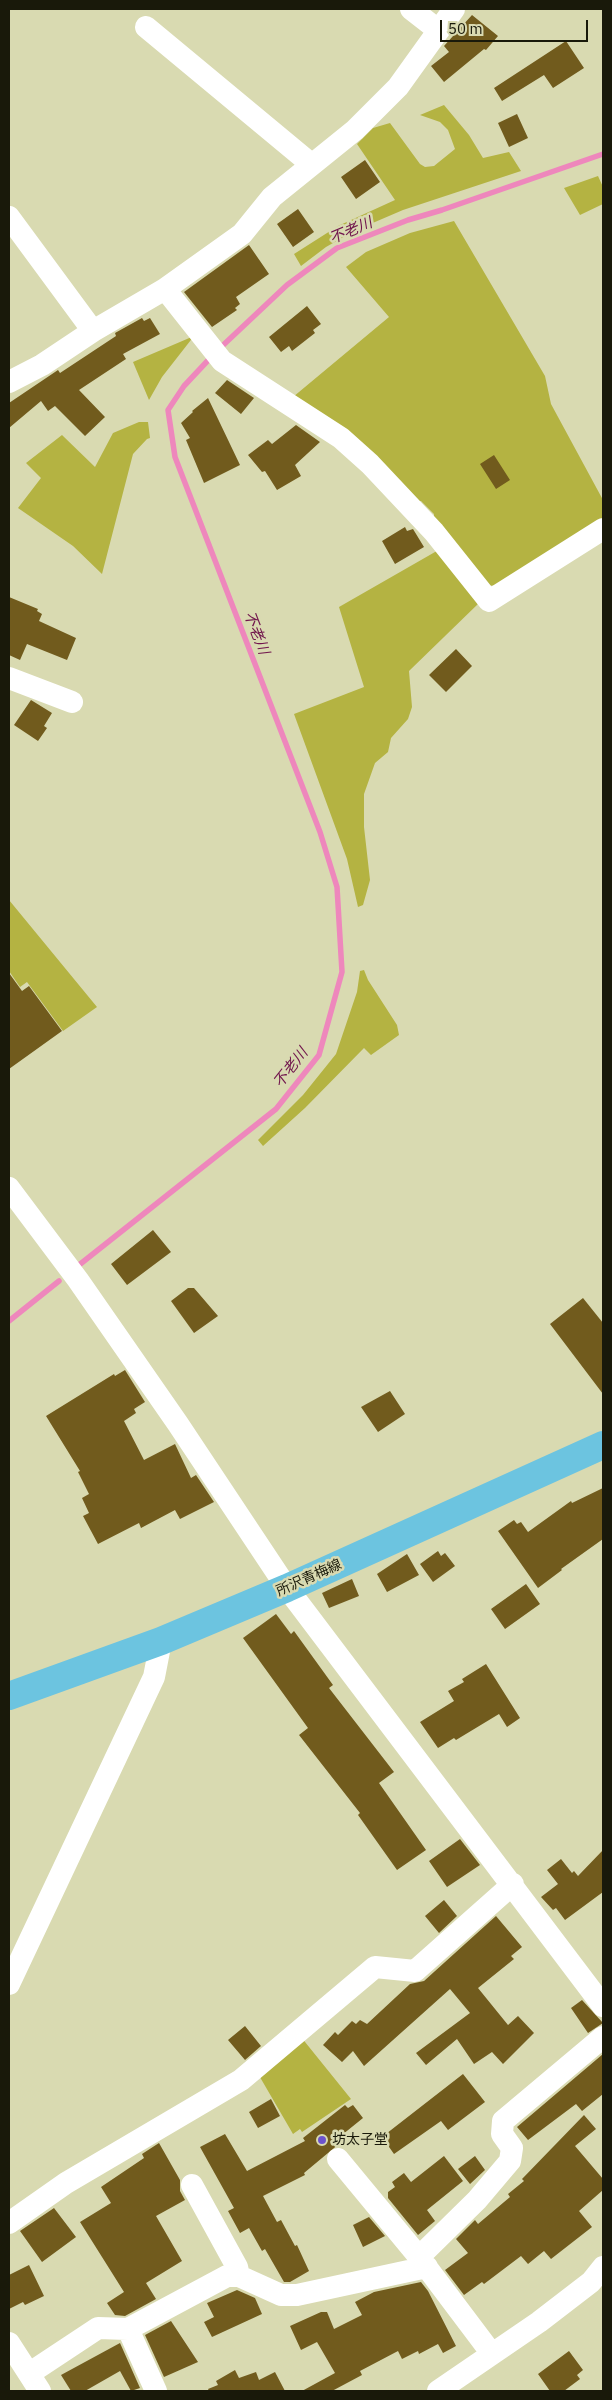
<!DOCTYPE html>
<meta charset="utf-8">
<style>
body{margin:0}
#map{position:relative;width:612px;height:2400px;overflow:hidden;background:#d9dab1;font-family:"IBM Plex Sans",sans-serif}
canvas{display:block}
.frame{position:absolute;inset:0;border:10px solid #19190a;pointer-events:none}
.scale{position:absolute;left:440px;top:20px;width:148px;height:22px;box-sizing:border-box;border:2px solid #19190a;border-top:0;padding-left:6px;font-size:15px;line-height:18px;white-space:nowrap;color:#19190a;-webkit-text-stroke:4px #d9dab1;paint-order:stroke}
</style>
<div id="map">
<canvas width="612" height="2400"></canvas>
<div class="frame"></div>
<div class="scale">50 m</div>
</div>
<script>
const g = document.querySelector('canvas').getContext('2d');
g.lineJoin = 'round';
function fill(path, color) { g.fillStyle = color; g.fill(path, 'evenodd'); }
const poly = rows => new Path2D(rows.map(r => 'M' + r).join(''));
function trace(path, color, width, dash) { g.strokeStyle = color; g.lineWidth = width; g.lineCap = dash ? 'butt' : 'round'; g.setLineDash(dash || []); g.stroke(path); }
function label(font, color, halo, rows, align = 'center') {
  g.font = font + ' "IBM Plex Sans","Noto Sans JP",sans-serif'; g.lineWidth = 5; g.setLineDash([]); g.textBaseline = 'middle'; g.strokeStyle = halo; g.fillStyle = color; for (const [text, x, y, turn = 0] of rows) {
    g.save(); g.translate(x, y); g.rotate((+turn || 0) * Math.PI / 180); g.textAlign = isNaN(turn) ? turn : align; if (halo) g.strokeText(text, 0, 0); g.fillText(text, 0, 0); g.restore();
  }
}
const green = poly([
 [444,105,469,135,483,158,509,152,521,171,403,210,354,231,326,247,301,266,294,254,338,226,395,200,357,144,373,128,390,123,420,164,425,167,434,166,455,149,448,130,440,122,420,115],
 [598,176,603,187,603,204,580,215,564,188],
 [454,221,545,376,551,404,603,500,603,522,500,585,487,586,434,521,434,514,421,501,416,501,293,397,389,317,346,267,366,252,410,233],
 [194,336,162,377,149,400,133,362],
 [139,422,148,422,150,438,147,439,133,454,102,574,73,546,18,508,41,478,26,463,62,435,95,467,113,433],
 [442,548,479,603,409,671,412,707,408,719,391,738,388,752,375,763,364,794,364,827,370,880,363,905,358,907,347,859,294,714,364,687,339,607],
 [9,900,97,1007,63,1031,27,982,20,987,9,971],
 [364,970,368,980,397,1025,399,1035,371,1055,364,1048,305,1108,263,1146,258,1140,303,1095,336,1054,357,992,360,971],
 [301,2037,351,2099,302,2132,300,2129,293,2134,257,2072]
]);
const stream = poly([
 [219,349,287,285,337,248,408,220,442,210,603,154],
 [79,1265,276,1109,319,1055,342,972,337,887,320,832,175,457,168,410,184,386,213,355],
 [9,1321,59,1281]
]);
const building = poly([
 [472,15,498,36,486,50,484,49,444,82,431,66,449,52,444,46],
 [566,41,584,68,553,88,544,75,502,101,494,88],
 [517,114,528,138,509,147,498,123],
 [365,160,380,182,356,199,341,177],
 [298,209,314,232,293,247,277,224],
 [249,245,269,274,236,297,240,304,235,308,237,310,212,327,184,292],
 [307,306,321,324,313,330,315,333,292,351,289,346,281,352,269,337],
 [142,318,144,321,150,318,160,334,123,354,126,359,79,390,105,417,85,436,55,406,48,411,41,401,9,428,9,403,58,370,60,373,116,336,115,333],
 [227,380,254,398,241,414,215,393],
 [208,398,240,465,204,483,186,440,190,438,181,423,193,412,192,411],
 [296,425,320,442,295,465,301,476,277,490,265,471,262,472,248,455,268,440,272,444],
 [494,455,510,480,496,489,480,464],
 [405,527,407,531,413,529,424,547,395,564,382,541],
 [9,597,38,609,37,611,42,614,39,621,76,638,67,660,27,644,20,660,9,655],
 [456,649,472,666,446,692,429,675],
 [31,700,52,713,44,726,47,728,38,741,14,725],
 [9,973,22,991,29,986,62,1031,9,1069],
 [153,1230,171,1252,127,1285,111,1264],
 [188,1288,194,1288,218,1316,194,1333,171,1301],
 [583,1298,603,1323,603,1394,550,1324],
 [125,1370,145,1402,134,1409,136,1413,124,1421,144,1460,175,1444,191,1478,196,1475,214,1502,180,1519,175,1510,141,1528,139,1523,98,1544,83,1516,89,1513,82,1498,89,1494,78,1472,80,1471,46,1416,114,1374,115,1376],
 [390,1391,405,1414,378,1432,361,1407],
 [603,1488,603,1539,561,1569,562,1570,538,1588,498,1531,514,1520,517,1524,521,1522,528,1532,571,1501,572,1503],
 [438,1551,441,1556,445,1553,455,1566,433,1582,420,1564],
 [407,1554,419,1575,387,1592,377,1574],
 [352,1579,359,1596,329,1608,322,1593],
 [526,1584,540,1604,505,1629,491,1609],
 [276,1614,291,1634,294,1631,333,1685,329,1688,394,1772,379,1783,426,1850,397,1870,358,1815,360,1813,299,1735,308,1728,243,1638],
 [486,1664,520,1718,507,1727,499,1714,456,1740,454,1738,438,1748,420,1722,454,1701,448,1691,464,1682,462,1679],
 [460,1839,480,1865,447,1887,429,1861],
 [603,1850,603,1892,565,1920,556,1908,553,1910,541,1897,558,1884,547,1870,561,1859,572,1873,574,1871,578,1876],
 [444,1900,457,1916,439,1933,425,1916],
 [496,1916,522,1947,511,1956,514,1959,478,1988,508,2025,518,2016,534,2033,503,2064,492,2052,474,2064,457,2039,426,2065,416,2053,470,2013,450,1989,364,2066,353,2051,342,2062,323,2045,335,2032,338,2035,352,2021,356,2024,360,2020,367,2024,410,1984,424,1981],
 [582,2000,603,2023,588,2033,571,2008],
 [245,2026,261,2046,245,2060,228,2040],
 [603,2054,603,2094,582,2111,576,2104,528,2140,517,2127],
 [463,2074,485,2102,448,2130,441,2121,394,2154,382,2137],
 [271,2099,280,2116,258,2128,249,2112],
 [345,2105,348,2108,353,2105,363,2118,337,2139,340,2143,304,2173,305,2175,263,2196,277,2222,281,2220,295,2246,297,2245,309,2271,290,2282,284,2282,265,2249,262,2251,249,2228,240,2233,228,2211,234,2208,200,2147,225,2134,247,2171,305,2141,303,2138],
 [584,2115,596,2129,575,2146,603,2179,603,2190,579,2211,592,2227,551,2259,544,2251,528,2264,521,2256,484,2284,482,2282,464,2295,445,2270,468,2253,456,2239,475,2220,478,2224,510,2197,508,2194,524,2181,522,2179],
 [159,2143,180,2180,180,2191,185,2200,156,2216,182,2261,146,2283,156,2299,125,2316,115,2315,107,2303,124,2292,80,2222,111,2203,101,2187,144,2158,142,2154],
 [444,2156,463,2181,427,2210,435,2221,418,2235,388,2198,388,2192,395,2187,392,2182,404,2173,411,2182],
 [475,2156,485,2170,470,2184,458,2169],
 [54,2208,76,2237,42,2262,20,2231],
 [369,2217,385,2236,363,2247,353,2225],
 [29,2265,44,2296,25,2305,23,2302,9,2309,9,2275],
 [421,2282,428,2291,456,2346,443,2353,438,2344,419,2354,418,2351,402,2359,398,2351,360,2371,362,2375,332,2391,302,2391,335,2373,317,2342,301,2350,290,2326,321,2312,327,2312,334,2329,362,2315,355,2302,374,2292],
 [237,2290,255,2298,262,2314,212,2337,204,2322,214,2317,207,2303],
 [171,2321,198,2362,164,2377,145,2335],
 [120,2343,140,2388,131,2391,120,2371,85,2391,71,2391,61,2375],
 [569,2351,583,2370,577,2375,580,2379,564,2391,550,2391,538,2374],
 [235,2370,239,2378,256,2372,259,2380,275,2372,285,2391,209,2391,208,2389,218,2385,216,2381]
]);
const minor = poly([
 [411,9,438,30],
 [146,27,311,164],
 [9,217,93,331],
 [165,289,222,361,341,438,370,464,434,532,489,601,603,529],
 [9,382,42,365,93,331,165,289,242,234,272,197,355,130,398,87,454,9],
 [9,678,72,702],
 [9,1188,78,1280,178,1424,287,1588,603,2006],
 [9,1984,154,1677,161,1641],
 [338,2159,419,2257],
 [192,2185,237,2267,239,2276],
 [9,2223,66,2183,241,2080,375,1967,415,1971,513,1884],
 [128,2329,156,2391],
 [9,2343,40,2391],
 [492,2354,419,2257,477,2200,510,2161,512,2148,502,2134,503,2121,603,2037],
 [30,2373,98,2328,128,2329,227,2276,239,2276,281,2295,297,2295,427,2267],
 [438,2391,539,2322,591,2282,603,2267]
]);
const major = poly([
 [9,1696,161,1641,287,1588,603,1445]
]);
const markers = [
 [322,2140,5,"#6d53cd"]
];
const streetNames = [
 ["所沢青梅線",309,1578,-24]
];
const poiNames = [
 ["坊太子堂",332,2140]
];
const waterNames = [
 ["不老川",351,231,-23],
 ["不老川",256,633,69],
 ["不老川",291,1068,-52]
];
fill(green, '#b4b342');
trace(stream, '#ee87bc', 5.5);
fill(building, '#715b1d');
trace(minor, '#fff', 22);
trace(major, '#6cc4e0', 28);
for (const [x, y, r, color] of markers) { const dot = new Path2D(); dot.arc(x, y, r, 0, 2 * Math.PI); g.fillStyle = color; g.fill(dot); trace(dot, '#d9dab1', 2); }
label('14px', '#19190a', '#d9dab1', streetNames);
label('14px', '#19190a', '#d9dab1', poiNames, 'left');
label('italic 15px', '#70154c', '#d9dab1', waterNames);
</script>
